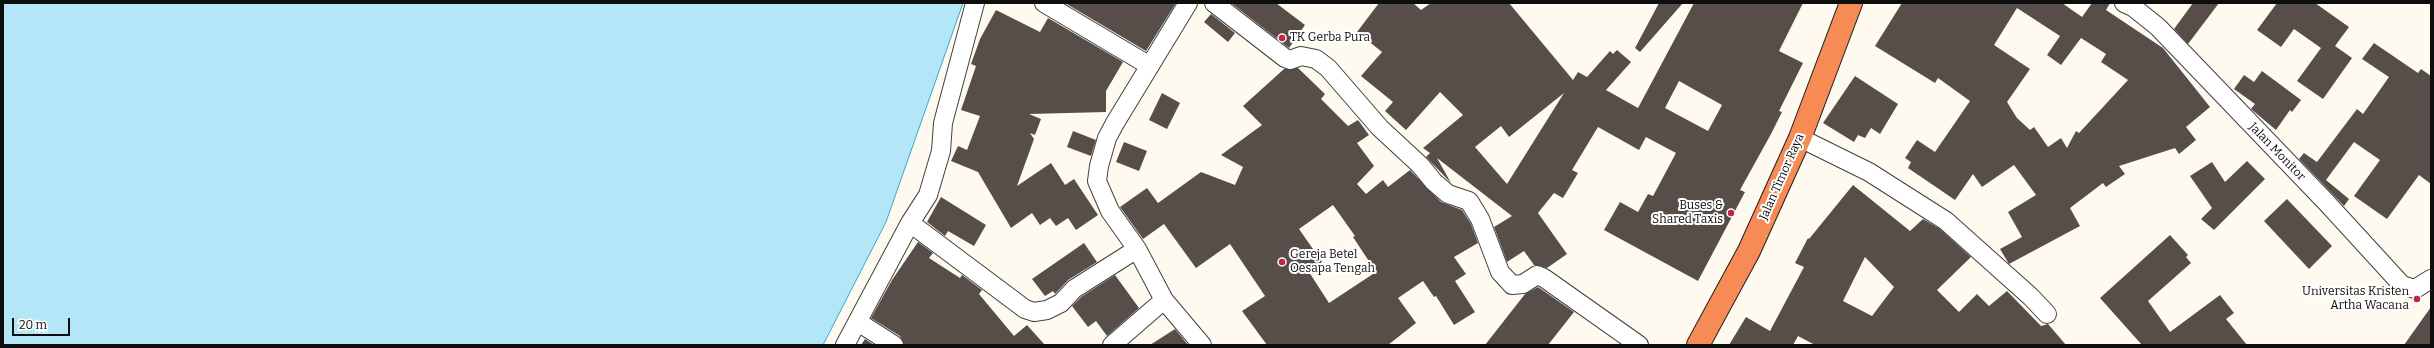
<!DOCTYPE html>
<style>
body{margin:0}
#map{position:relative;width:2434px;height:348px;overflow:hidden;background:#fffaef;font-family:Bitter,serif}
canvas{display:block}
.frame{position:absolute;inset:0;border:4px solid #0e0e0e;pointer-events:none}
.scale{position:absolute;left:12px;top:318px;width:58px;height:18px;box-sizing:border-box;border:2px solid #0e0e0e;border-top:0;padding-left:5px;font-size:12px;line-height:14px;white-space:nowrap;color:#0e0e0e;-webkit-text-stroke:3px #fff;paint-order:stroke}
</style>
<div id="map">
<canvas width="2434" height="348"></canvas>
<div class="frame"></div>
<div class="scale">20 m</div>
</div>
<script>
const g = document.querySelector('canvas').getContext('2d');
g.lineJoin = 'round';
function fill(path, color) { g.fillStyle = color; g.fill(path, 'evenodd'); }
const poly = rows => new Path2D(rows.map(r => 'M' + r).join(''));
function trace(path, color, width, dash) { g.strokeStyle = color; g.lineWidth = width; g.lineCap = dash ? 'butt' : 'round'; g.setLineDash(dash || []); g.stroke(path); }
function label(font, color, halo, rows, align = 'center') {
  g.font = font + ' Bitter,serif'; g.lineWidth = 4; g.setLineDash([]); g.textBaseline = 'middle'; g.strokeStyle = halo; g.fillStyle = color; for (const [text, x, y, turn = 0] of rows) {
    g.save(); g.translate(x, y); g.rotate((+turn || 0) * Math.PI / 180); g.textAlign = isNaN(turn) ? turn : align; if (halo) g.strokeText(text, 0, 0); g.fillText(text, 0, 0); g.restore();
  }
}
const water = poly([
 [3,3,963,3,886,222,823,345,3,345,3,3]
]);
const building = poly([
 [1065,3,1176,3,1146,51],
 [1231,3,1276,3,1305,25,1289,48],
 [1379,3,1413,3,1421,10,1431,3,1509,3,1573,80,1578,72,1587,77,1610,51,1613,54,1617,50,1631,62,1606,90,1638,108,1694,3,1803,3,1779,51,1803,63,1779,111,1782,112,1771,134,1740,190,1745,192,1698,281,1604,230,1620,202,1638,212,1648,194,1653,196,1676,153,1646,137,1639,150,1598,127,1572,170,1578,173,1563,198,1554,193,1538,213,1567,254,1547,268,1534,265,1524,251,1507,262,1494,227,1512,216,1437,158,1451,183,1426,157,1430,153,1423,148,1463,115,1440,92,1406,130,1385,111,1393,102,1361,76,1382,52,1357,32],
 [1679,81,1722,105,1708,131,1665,108],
 [1564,93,1507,184,1475,147,1501,126,1509,137],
 [1659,3,1683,3,1640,52,1635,48],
 [1902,3,2062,3,2082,17,2092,3,2110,3,2106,10,2163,48,2210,107,2186,127,2196,140,2179,154,2175,148,2119,166,2125,174,2106,187,2103,183,2070,208,2080,226,2009,264,2000,249,2022,237,2008,212,2036,195,2014,165,1982,187,1973,174,1955,200,1908,168,1911,162,1905,158,1917,140,1935,152,1970,101,1938,78,1935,83,1875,46],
 [2017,8,2060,36,2047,55,2061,65,2081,38,2106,54,2101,62,2128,80,2079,133,2076,131,2067,148,2061,138,2048,147,2034,127,2030,130,2017,118,2007,102,2030,69,1994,45],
 [2193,3,2219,3,2188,44,2174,29],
 [2277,3,2315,3,2349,27,2335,46,2352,58,2323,99,2297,81,2321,48,2294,29,2281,47,2257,30],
 [996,10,1040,32,1048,18,1123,62,1106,91,1106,112,1029,114,1041,119,1035,135,1030,133,1034,139,1017,186,1051,163,1065,185,1074,179,1098,215,1076,230,1068,218,1056,226,1050,218,1040,225,1032,213,1011,228,978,172,951,161,958,146,967,150,980,116,961,110,976,66,971,64,980,39],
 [1211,14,1235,33,1228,42,1204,22],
 [2374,43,2418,73,2421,69,2431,76,2431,184,2419,175,2387,219,2354,196,2380,160,2354,142,2326,180,2349,199,2344,206,2299,159,2304,153,2317,162,2357,109,2363,114,2389,77,2362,59],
 [1298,68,1325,94,1321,99,1348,126,1358,120,1369,135,1357,143,1374,166,1357,184,1366,194,1383,180,1388,187,1410,170,1441,202,1462,210,1471,224,1478,243,1454,257,1466,274,1455,281,1475,312,1454,325,1436,296,1434,297,1423,281,1398,298,1416,323,1388,345,1267,345,1242,311,1265,296,1230,244,1196,268,1164,224,1143,239,1120,207,1147,188,1158,203,1201,172,1235,185,1243,167,1221,155,1262,125,1243,106,1284,69],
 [1333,205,1355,236,1353,237,1376,272,1329,303,1309,272,1322,262,1299,229],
 [2262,71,2301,100,2292,112,2290,110,2276,130,2251,109,2255,104,2234,89,2244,75,2254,82],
 [1855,76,1898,104,1880,134,1871,128,1865,138,1858,135,1854,142,1823,123],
 [1162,93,1180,103,1167,129,1149,120],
 [1073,131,1096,140,1091,156,1067,147],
 [1124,142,1147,151,1139,171,1116,162],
 [2247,161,2265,179,2214,230,2201,219,2212,208,2190,176,2212,162,2225,182],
 [1853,185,1910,231,1923,219,1940,229,1971,257,1937,290,1959,312,1977,294,1989,306,2007,291,2041,326,2048,324,2066,345,1815,345,1798,336,1793,345,1729,345,1746,317,1770,331,1804,267,1795,263,1808,238,1809,239],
 [1865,257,1894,287,1872,316,1843,301],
 [941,197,986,225,974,246,948,231,945,236,927,222],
 [2287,199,2332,246,2309,269,2264,221],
 [2170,235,2188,255,2186,257,2191,263,2148,301,2170,332,2220,295,2234,313,2226,319,2247,345,2142,345,2100,298],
 [918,242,933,253,929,258,960,278,962,275,982,290,979,294,1014,336,1027,325,1045,345,904,345,900,336,871,318,892,280],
 [1084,243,1097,262,1068,280,1055,294,1053,291,1045,296,1032,279],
 [1115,275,1139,308,1107,336,1096,321,1088,327,1072,306,1081,297],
 [1538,287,1574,312,1548,345,1485,345,1525,294],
 [2431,307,2431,345,2404,345],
 [1175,329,1188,345,1150,345],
 [865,339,874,345,861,345]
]);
const street = poly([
 [1044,3,1150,66],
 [1188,3,1115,123,1107,138,1099,166,1097,181,1110,211,1137,249,1164,300,1202,345],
 [1214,3,1285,58,1290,60,1301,56,1316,59,1328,68,1380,128,1420,165,1434,182,1448,194,1469,201,1480,219,1500,272,1512,285,1523,284,1537,275,1544,278,1639,345],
 [2124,3,2133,7,2158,27,2326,202,2402,285,2415,289,2431,279],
 [1800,138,1869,172,1946,221,2031,297,2047,314],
 [910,223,1025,309,1034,312,1047,310,1061,303,1074,289,1137,249],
 [858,322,894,345],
 [845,345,910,223,928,195,941,151,943,123,975,3],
 [1112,345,1164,300]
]);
const highway = poly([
 [1698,345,1749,251,1800,138,1851,3]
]);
const markers = [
 [1282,38,4,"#c1243f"],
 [1731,213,4,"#c1243f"],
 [1282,262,4,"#c1243f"],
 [2417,299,4,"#c1243f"]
];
const poiNames = [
 ["TK Gerba Pura",1290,38],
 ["Buses &",1723,206,"right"],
 ["Shared Taxis",1723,220,"right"],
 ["Gereja Betel",1290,255],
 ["Oesapa Tengah",1290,269],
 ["Universitas Kristen",2409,292,"right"],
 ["Artha Wacana",2409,306,"right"]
];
const streetNames = [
 ["Jalan Monitor",2277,152,46],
 ["Jalan Timor Raya",1782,177,-66]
];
fill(water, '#b3e6f7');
trace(water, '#39a7cf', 1);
fill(building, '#574e4a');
trace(street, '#414141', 20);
trace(highway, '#1f1f1f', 24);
trace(street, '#fff', 18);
trace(highway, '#f68b56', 22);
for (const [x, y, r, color] of markers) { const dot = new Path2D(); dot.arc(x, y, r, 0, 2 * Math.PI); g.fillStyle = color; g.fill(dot); trace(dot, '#fff', 1.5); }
label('12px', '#0e0e0e', '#fff', poiNames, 'left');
label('12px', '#0e0e0e', '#fff', streetNames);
</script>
